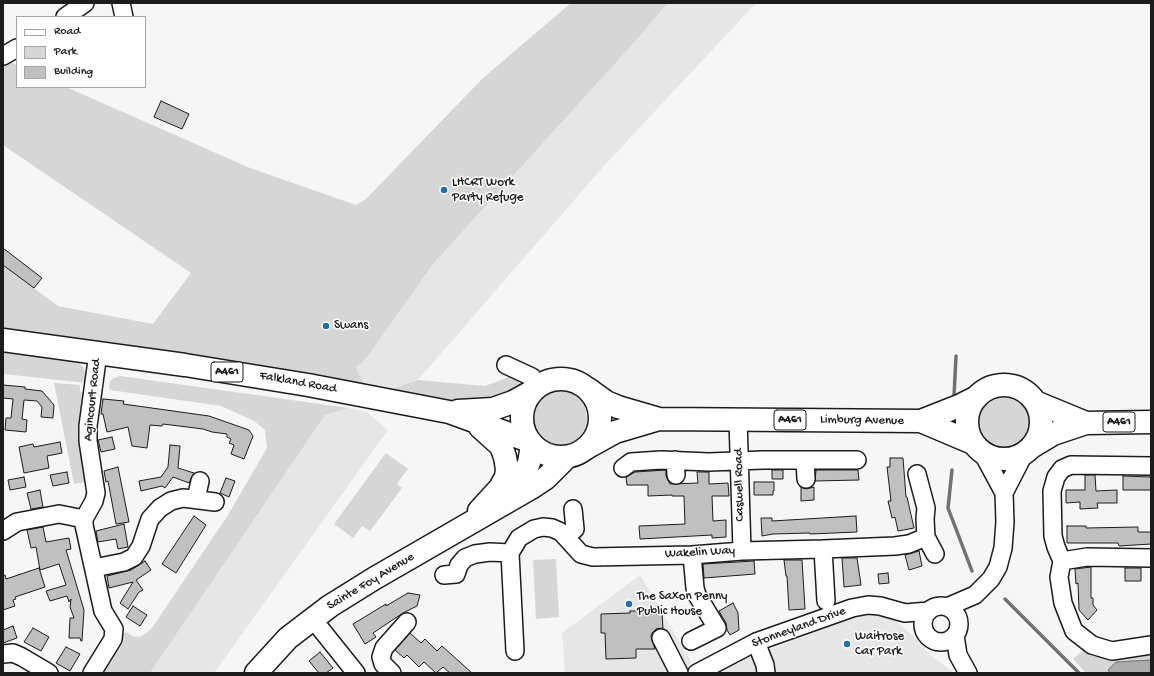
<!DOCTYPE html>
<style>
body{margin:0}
#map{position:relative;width:1154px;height:676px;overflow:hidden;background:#f6f6f6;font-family:"Gochi Hand",sans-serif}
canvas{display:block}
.frame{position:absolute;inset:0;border:4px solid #1c1c1c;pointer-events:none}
.legend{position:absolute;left:16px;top:16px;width:130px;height:72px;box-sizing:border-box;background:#fff;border:1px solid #a4a4a4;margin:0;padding:5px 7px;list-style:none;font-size:12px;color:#1c1c1c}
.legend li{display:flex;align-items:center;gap:8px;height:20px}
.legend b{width:20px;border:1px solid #a4a4a4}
</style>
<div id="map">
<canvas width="1154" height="676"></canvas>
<div class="frame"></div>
<ul class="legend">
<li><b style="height:5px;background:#fff"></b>Road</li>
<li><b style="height:11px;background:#d6d6d6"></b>Park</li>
<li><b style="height:11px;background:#c0c0c0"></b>Building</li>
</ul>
</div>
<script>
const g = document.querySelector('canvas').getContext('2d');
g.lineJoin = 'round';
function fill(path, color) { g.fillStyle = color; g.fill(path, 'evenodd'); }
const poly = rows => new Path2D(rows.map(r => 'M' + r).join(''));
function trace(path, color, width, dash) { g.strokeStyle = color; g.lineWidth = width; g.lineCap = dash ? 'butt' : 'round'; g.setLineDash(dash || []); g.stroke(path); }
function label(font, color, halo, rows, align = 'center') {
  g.font = font + ' "Gochi Hand",sans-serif'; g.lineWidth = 3; g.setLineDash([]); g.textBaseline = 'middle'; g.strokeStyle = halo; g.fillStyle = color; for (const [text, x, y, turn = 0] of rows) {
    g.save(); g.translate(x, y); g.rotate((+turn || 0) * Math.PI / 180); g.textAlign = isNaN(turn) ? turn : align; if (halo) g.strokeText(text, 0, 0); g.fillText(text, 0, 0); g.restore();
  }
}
const built = poly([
 [668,3,756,3,602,168,418,380,386,391,365,387,356,367,361,364,368,356,433,264,631,46],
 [349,408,367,412,388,430,214,673,150,673,325,415],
 [640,575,690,660,693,673,565,673,562,633],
 [872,613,888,615,918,640,930,655,952,671,952,673,720,673,749,657,852,618]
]);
const green = poly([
 [571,3,668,3,631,46,433,264,368,356,361,364,356,367,365,387,386,391,418,380,485,386,511,376,527,382,499,401,458,403,3,329,3,265,58,306,153,324,191,273,3,145,3,66,9,62,17,65,17,87,66,87,250,168,356,205,365,200,483,78],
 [3,351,77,361,83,367,87,376,87,383,3,374],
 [120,376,349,408,325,415,150,673,104,673,123,643,123,634,126,632,134,637,142,636,152,628,228,515,267,448,265,430,254,421,221,406,110,390,109,386,111,380,114,378],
 [54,383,80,385,80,392,85,393,90,481,74,484],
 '533 418a27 27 0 1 1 54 0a27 27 0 1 1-54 0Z',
 '975 422a29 29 0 1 1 58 0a29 29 0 1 1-58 0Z',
 [386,453,408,469,397,484,402,488,370,531,362,526,353,538,334,524],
 [556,559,559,617,536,619,533,560],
 [1085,649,1099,657,1151,655,1151,660,1116,662,1108,670,1110,673,1086,673,1073,659]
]);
const water = poly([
 [1151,660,1151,673,1110,673,1108,670,1116,662,1151,660]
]);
const stream = poly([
 [954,396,956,356],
 [952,470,948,508,972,571],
 [1005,599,1079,673]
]);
const building = poly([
 [161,101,189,114,182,129,154,117,161,101],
 [3,248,42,278,34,288,3,265,3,248],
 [3,385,25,387,25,389,42,391,54,405,53,418,41,417,42,407,37,401,24,400,22,419,27,420,26,432,5,430,6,418,11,418,13,399,3,398,3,385],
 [103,399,124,401,123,404,209,416,249,430,253,436,244,459,231,454,234,445,229,443,231,439,227,437,227,434,212,432,203,429,163,424,162,426,150,425,147,448,132,446,128,427,107,432,103,414,101,414,103,399],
 [112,437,115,449,101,452,98,440,112,437],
 [60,442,62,453,47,456,49,468,24,473,19,447,33,444,34,447,60,442],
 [170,445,180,446,178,468,194,473,189,483,173,477,165,488,162,486,141,491,139,481,161,477,168,467,170,445],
 [890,458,903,458,906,497,907,497,914,528,898,531,895,517,892,518,888,501,891,501,887,467,890,467,890,458],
 [118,467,129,522,116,524,108,481,106,482,104,471,118,467],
 [666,470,666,476,670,484,698,483,697,472,709,472,709,484,728,483,729,496,712,496,713,521,726,520,726,537,712,538,712,535,640,539,639,526,685,524,684,496,672,496,672,495,648,496,648,485,627,485,626,477,635,472,666,470],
 [772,470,783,470,783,479,772,479,772,470],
 [816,470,858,470,859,480,815,481,816,470],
 [67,472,69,483,53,486,50,475,67,472],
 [1085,475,1095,475,1096,491,1117,490,1117,503,1097,503,1098,508,1080,509,1080,502,1066,503,1066,490,1085,490,1085,475],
 [1123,476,1151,477,1151,490,1123,490,1123,476],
 [24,477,26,487,10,490,8,480,24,477],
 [226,478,235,481,229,497,220,493,226,478],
 [754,482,774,482,774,491,773,491,773,495,754,495,754,482],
 [801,487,806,489,814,487,814,500,801,501,801,487],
 [40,490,43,507,31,509,27,493,40,490],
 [194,516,206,525,176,573,162,564,194,516],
 [856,516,857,532,810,534,810,533,773,534,762,536,761,518,772,518,772,521,856,516],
 [124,524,128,547,118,549,116,539,98,542,96,531,124,524],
 [1067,526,1086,526,1086,528,1138,527,1138,532,1151,532,1151,544,1119,546,1118,543,1067,543,1067,526],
 [43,527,46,542,69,538,71,549,66,550,84,610,82,641,81,641,80,638,69,638,70,618,74,618,70,607,71,599,69,602,67,596,50,601,46,591,66,585,59,564,40,570,36,547,31,548,27,530,43,527],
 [919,551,922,566,909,570,905,555,919,551],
 [842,558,857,558,861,585,844,587,842,558],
 [784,560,802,560,805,609,789,610,787,576,786,576,784,560],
 [145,561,151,570,136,580,143,590,139,592,128,609,120,603,133,582,109,588,107,576,131,570,145,561],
 [754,561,755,574,704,578,703,564,754,561],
 [1091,567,1091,598,1093,598,1093,605,1097,610,1088,620,1079,610,1078,583,1076,584,1075,569,1091,567],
 [39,568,45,587,15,597,16,599,13,600,15,606,3,610,3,576,5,575,6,579,39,568],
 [1125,568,1141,568,1141,581,1125,581,1125,568],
 [888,573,889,583,879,584,878,574,888,573],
 [408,593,420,595,417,606,403,613,373,633,376,637,365,644,353,624,386,604,386,606,408,593],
 [733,603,738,613,739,630,730,635,727,630,726,623,719,611,733,603],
 [133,606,147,615,140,626,126,617,133,606],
 [630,611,647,611,647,614,662,614,663,628,656,629,652,633,651,637,655,649,636,649,636,658,606,659,605,633,601,633,601,614,630,613,630,611],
 [13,626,17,638,3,643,3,630,13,626],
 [33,628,49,637,41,651,24,642,33,628],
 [410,633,421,643,425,639,437,651,442,646,472,673,450,673,443,667,436,673,424,662,419,667,407,655,404,658,395,650,410,633],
 [66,647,80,654,70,671,56,663,66,647],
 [320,652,333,668,326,673,319,673,309,661,320,652]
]);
const minor = poly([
 [121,3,124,17],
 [65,17,85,3],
 [3,56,17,48],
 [506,365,532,377,533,389],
 [738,419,742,551],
 [675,460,676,475],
 [805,460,806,479],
 [1151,466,1071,465,1062,469,1056,477,1052,491,1053,536,1056,547,1062,561,1059,577,1063,603,1074,631,1092,645,1112,651,1151,645],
 [623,468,631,462,661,460,709,462,763,460,857,460],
 [917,474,926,508,925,519,926,537,935,554],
 [1004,493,1024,454],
 [196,499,200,481],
 [3,531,17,522,59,514,84,519],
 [566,537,575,529,573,509],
 [823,549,826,601],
 [1062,561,1087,557,1151,558],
 [94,568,124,562,134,557,141,546,150,519,160,508,171,501,183,498,215,502],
 [444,575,456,574,459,565,465,558,475,554,490,552,510,553],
 '923 624a18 18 0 1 1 36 0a18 18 0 1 1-36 0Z',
 [947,607,975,595,991,579,998,567,1003,548,1005,522,1004,493,983,454],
 [312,618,356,673],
 [955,635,958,655,968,673],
 [661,638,679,673],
 [691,641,717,628,697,595,695,588,692,555],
 [756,642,765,665,766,673],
 [515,651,510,553,519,538,534,529,543,527,552,528,561,532,581,554,593,557,692,555,742,551,823,549,895,546,909,544,926,537],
 [3,654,13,653,22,657,49,673],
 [92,673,113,639,114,629,103,611,84,525,84,519,94,501,96,493,88,441,88,426,98,353],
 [392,673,383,664,381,657,384,648,407,622],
 [697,673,756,642,852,608,868,605,880,606,905,613,929,611]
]);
const major = poly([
 '967 422a37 37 0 1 1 74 0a37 37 0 1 1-74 0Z',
 [588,389,606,402,618,407,659,419,921,421,973,443],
 [1035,402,1086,423],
 [921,421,959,406,977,397],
 [1033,446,1053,434,1086,423,1151,422],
 [586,448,615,432,659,419]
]);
const highway = poly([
 [3,340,185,365,308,385,449,412,529,441],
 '522 418a39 39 0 1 1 78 0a39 39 0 1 1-78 0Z',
 [458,411,493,409,513,402,531,392],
 [507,497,522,478,529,463,532,445],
 [479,511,500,488,506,477,507,469,505,457,501,446,480,427],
 [256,673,288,638,330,606,375,578,531,488,546,478,567,457]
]);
const markers = [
 [444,190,4,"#1f6fb2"],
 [326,326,4,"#1f6fb2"],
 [629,604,4,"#1f6fb2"],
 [847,644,4,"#1f6fb2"]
];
const shields = [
 [227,372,32],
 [790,420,32],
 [1119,422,32]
];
const shieldNames = [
 ["A461",227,372],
 ["A461",790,420],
 ["A461",1119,422]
];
const poiNames = [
 ["LHCRT Work",452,183],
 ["Party Refuge",452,198],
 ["Swans",334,326],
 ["The Saxon Penny",637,597],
 ["Public House",637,612],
 ["Waitrose",855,637],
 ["Car Park",855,652]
];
const streetNames = [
 ["Falkland Road",298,383,10],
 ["Agincourt Road",93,400,-84],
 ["Limburg Avenue",862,421,1],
 ["Caswell Road",740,485,-91],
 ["Wakelin Way",700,553,-3],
 ["Sainte Foy Avenue",371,582,-31],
 ["Stonneyland Drive",799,628,-20]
];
fill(built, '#e6e6e6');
fill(green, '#d6d6d6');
fill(water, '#acacac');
trace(water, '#727272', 1);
trace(stream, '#727272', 3.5);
fill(building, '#c0c0c0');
trace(building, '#1c1c1c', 1);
trace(minor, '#1c1c1c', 20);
trace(major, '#1c1c1c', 25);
trace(highway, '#1c1c1c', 25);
trace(minor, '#fff', 17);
trace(major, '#fff', 22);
trace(highway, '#fff', 22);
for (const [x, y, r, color] of markers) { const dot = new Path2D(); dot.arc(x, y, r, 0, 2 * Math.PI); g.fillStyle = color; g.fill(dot); trace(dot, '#fff', 1.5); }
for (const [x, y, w] of shields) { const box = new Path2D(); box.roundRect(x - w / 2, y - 10, w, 20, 3); g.fillStyle = '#fff'; g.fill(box); trace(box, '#1c1c1c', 1); }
label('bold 12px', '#1c1c1c', null, shieldNames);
label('13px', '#1c1c1c', '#fff', poiNames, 'left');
label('13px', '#1c1c1c', '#fff', streetNames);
</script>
